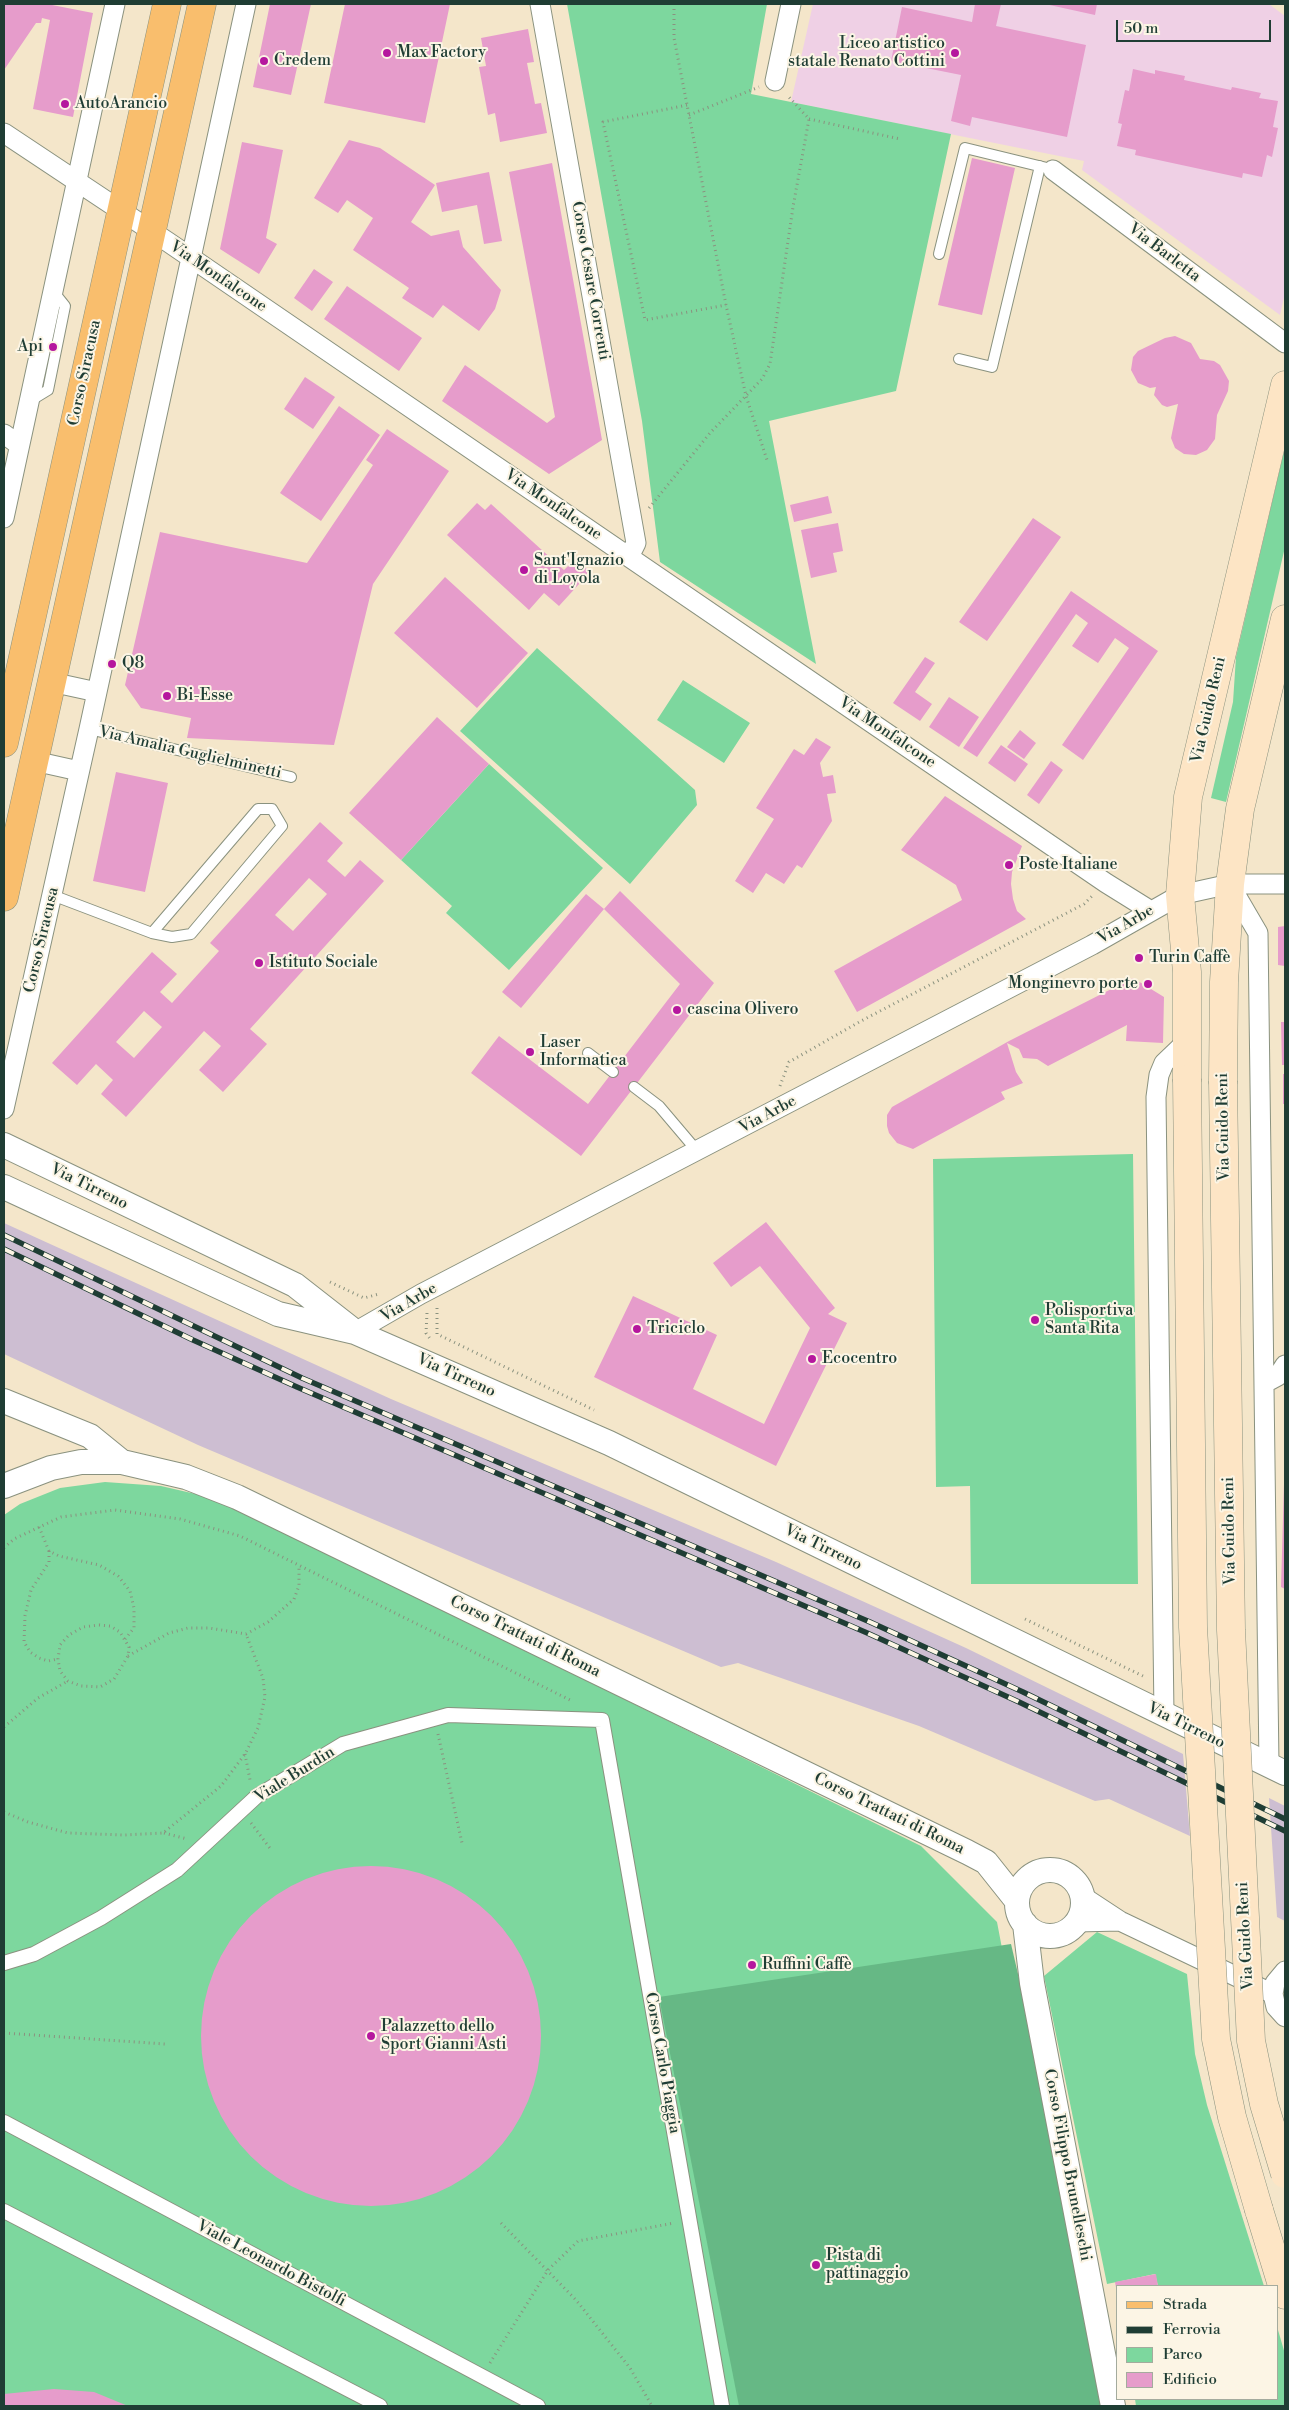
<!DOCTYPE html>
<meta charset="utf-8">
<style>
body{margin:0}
#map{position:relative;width:1289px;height:2410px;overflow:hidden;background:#f4e6ca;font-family:"Libre Bodoni",serif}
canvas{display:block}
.frame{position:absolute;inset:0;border:5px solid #1f3d34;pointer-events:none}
.legend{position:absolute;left:1116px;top:2285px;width:162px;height:115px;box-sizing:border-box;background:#fcf5e5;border:1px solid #a4ab9e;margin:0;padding:6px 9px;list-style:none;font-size:15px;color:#1f3d34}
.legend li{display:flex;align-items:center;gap:10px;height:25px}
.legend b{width:25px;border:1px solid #a4ab9e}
.scale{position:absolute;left:1116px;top:20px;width:155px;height:22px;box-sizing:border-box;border:2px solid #1f3d34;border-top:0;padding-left:6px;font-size:15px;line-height:18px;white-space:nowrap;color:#1f3d34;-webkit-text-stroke:4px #fcf5e5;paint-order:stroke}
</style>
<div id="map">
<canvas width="1289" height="2410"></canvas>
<div class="frame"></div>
<ul class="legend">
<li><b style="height:6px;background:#f9be6d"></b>Strada</li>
<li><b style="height:6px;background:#1f3d34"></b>Ferrovia</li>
<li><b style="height:14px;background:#7dd79e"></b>Parco</li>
<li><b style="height:14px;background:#e69ccb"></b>Edificio</li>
</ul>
<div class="scale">50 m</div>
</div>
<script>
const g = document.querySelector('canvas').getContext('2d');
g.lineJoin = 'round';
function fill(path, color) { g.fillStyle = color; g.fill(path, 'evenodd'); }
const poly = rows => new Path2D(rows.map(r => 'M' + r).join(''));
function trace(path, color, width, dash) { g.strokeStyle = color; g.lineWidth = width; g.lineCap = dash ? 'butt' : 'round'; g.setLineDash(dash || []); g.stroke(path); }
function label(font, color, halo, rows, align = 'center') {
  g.font = font + ' "Libre Bodoni",serif'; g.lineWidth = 4; g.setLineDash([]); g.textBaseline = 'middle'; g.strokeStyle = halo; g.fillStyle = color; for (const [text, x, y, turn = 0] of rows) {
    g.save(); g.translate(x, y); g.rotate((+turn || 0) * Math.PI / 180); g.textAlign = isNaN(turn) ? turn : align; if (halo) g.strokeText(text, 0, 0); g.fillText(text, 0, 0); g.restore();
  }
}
const built = poly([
 [813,4,1269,4,1285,16,1285,293,1280,315,1082,170,1084,161,791,102]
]);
const industrial = poly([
 [4,1223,391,1399,776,1562,966,1648,1183,1754,1190,1836,1109,1799,1095,1801,919,1726,738,1663,721,1667,198,1445,4,1354],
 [1269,1798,1285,1806,1285,1921,1277,1917]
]);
const green = poly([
 [567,4,767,4,751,94,951,134,896,391,769,421,816,664,660,562,642,421],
 [1285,447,1285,547,1226,802,1211,798,1233,702,1236,657],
 [537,648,695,790,697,805,630,884,460,731],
 [683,680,750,723,724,763,657,720],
 [489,764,603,868,509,970,446,913,452,906,401,860],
 [1133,1154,1138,1584,971,1584,970,1486,936,1487,933,1159],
 [105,1482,161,1486,213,1498,536,1649,616,1695,921,1846,997,1922,1089,2406,4,2406,4,1515,20,1504,60,1488],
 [1097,1932,1187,1974,1195,2054,1207,2105,1264,2286,1158,2286,1155,2274,1107,2284,1044,1976],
 [1278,2330,1285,2354,1285,2406,1136,2406,1135,2399,1278,2399]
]);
const forest = poly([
 [1011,1944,1034,2042,1103,2406,739,2406,659,1997]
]);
const building = poly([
 [4,4,47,4,93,13,73,117,33,109,50,20,42,18,41,23,36,23,4,70],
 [270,4,311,4,291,95,253,87],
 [345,4,450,4,425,123,324,103],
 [975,4,1001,4,996,26,1086,45,1067,137,972,117,970,126,951,121,961,75,891,61,902,7,972,22],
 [1045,4,1097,4,1095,15],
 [528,29,534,62,527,63,535,104,541,103,547,133,500,142,495,113,488,115,479,67,486,66,481,38],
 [1133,69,1155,74,1155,70,1185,76,1184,80,1231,90,1232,87,1261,93,1259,98,1278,101,1273,127,1278,128,1272,157,1267,155,1262,177,1243,173,1242,178,1135,155,1136,150,1117,146,1122,124,1118,123,1125,90,1129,91],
 [349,140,380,148,435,185,411,222,431,236,459,230,463,247,501,290,495,309,479,331,443,305,433,318,402,298,409,288,353,250,373,218,347,200,338,213,314,198],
 [242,142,283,150,266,238,277,244,259,274,220,249],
 [972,158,1015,168,982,315,938,305],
 [552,163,602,440,549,474,442,401,465,365,547,423,555,417,509,172],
 [489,172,502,241,484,244,477,205,442,212,436,183],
 [314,269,333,282,312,311,294,298],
 [347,286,422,338,399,371,324,319],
 [1175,336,1191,343,1200,359,1214,361,1220,365,1229,381,1228,391,1217,415,1215,439,1207,450,1196,455,1184,454,1175,448,1171,438,1178,404,1167,407,1162,405,1154,395,1156,387,1150,388,1138,383,1131,370,1133,357,1138,351,1165,338],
 [305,377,335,397,313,429,284,409],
 [339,406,380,435,321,521,280,493],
 [387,429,449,471,373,584,334,745,187,738,191,718,141,708,125,685,160,532,307,563,373,465,366,460],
 [828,496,832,513,794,522,790,505],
 [477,503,485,510,491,504,564,570,576,558,590,572,559,606,544,593,529,610,447,535],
 [1033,518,1061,537,987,641,959,622],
 [838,523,843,551,833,553,837,572,811,578,801,530],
 [445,577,528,653,477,708,394,633],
 [1071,591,1158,651,1083,760,1062,745,1129,648,1115,638,1098,663,1072,646,1088,623,1076,614,977,757,963,748],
 [925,657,935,663,915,692,932,704,920,721,893,703],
 [949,697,979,717,959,747,929,727],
 [437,717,489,764,401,860,349,813],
 [1020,730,1036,743,1024,759,1007,747],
 [816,738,831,747,820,763,823,777,833,775,836,793,827,794,832,821,802,868,797,865,784,884,766,873,753,893,735,881,774,819,756,808,794,749,804,755],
 [1001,745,1028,764,1015,782,988,763],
 [1051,761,1063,770,1039,804,1027,795],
 [116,772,168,783,145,892,93,881],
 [945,796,1022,846,1012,872,1011,884,1013,899,1017,911,1026,919,857,1012,834,971,962,900,956,885,901,850],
 [320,822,343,843,327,861,345,877,360,860,384,881,250,1029,267,1044,223,1092,199,1070,221,1046,204,1031,126,1117,101,1094,113,1080,96,1064,77,1085,52,1063,152,952,177,974,160,992,172,1003,219,951,210,943],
 [309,878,327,894,293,931,275,915],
 [144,1011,162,1027,134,1058,116,1042],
 [620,891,714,983,581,1156,471,1073,499,1036,588,1104,680,984,604,909,521,1008,502,992,586,894,604,909],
 [1285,926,1285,966,1278,965,1278,927],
 [1133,978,1164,997,1163,1043,1126,1041,1127,1025,1048,1066,1037,1059,1023,1058,1019,1049,1007,1043,1016,1072,1023,1083,1001,1092,1005,1099,913,1149,897,1143,889,1133,887,1126,887,1115,892,1107,1009,1041],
 [1281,1022,1285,1022,1285,1065,1282,1065],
 [1283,1074,1285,1074,1285,1104,1283,1104],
 [766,1222,835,1308,828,1314,847,1323,776,1466,594,1377,633,1296,717,1335,693,1389,764,1424,810,1328,760,1266,731,1287,713,1263],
 [1284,1484,1285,1484,1285,1589,1281,1587],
 '201 2036a170 170 0 1 1 340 0a170 170 0 1 1-340 0Z',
 [1156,2274,1158,2286,1118,2286,1117,2293,1115,2282],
 [54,2389,94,2392,128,2406,4,2406,4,2394]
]);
const path = poly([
 [674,4,674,38,726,305,746,396,767,460],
 [687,105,603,122,645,320,726,305],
 [689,115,759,87],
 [809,119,900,139],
 [649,508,710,433,762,379,770,364,793,207,809,119,788,96],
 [780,1086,789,1062,861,1021,1084,904,1092,896],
 [330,1282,364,1298,379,1294],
 [437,1308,437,1334,594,1410],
 [427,1313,426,1333,431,1340],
 [39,1527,49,1551,59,1556,99,1565,118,1576,130,1591,134,1608,134,1628,125,1639],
 [4,1548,14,1539,61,1517,115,1510,180,1519,240,1536,572,1701],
 [49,1551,49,1562,31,1590,25,1616,24,1642,30,1652,39,1658,48,1661,58,1659],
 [1025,1619,1145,1677],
 [99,1625,110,1626,120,1632,129,1647,128,1656,114,1679,100,1687,81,1686,68,1681,60,1671,58,1659,60,1645,69,1635,83,1627,99,1625],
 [128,1656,169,1633,188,1628,209,1628,246,1634,268,1622,294,1599,299,1586,299,1565],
 [4,1727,38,1698,68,1681],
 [438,1734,462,1843],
 [245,1754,250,1780],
 [4,1812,28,1822,68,1833,124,1835,163,1833,221,1786,245,1754,258,1728,265,1697,263,1678,246,1634],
 [251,1823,272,1851],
 [164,1833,187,1839],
 [4,2033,165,2044],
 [501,2223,576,2300,630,2368,652,2406],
 [490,2363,548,2270,578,2241,674,2223]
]);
const service = poly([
 [939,254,965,148,1047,168],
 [959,359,992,367,1040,166],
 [30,401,48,390,65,306,53,291],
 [89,729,291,777],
 [52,895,152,933,172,937,191,934,282,826,272,809,258,809,152,933],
 [588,1053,613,1072],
 [634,1087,659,1106,698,1152]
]);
const pedestrian = poly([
 [4,1963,34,1954,101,1918,177,1870,257,1796,343,1744,448,1715,602,1720,722,2406],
 [4,2122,538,2406],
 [4,2211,380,2406]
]);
const minor = poly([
 [540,4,636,543,629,557],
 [775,81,791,4],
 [4,133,168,242,1106,883,1151,911],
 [1053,170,1285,343],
 [4,434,19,445],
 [4,518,115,4],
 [51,682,97,692],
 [34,761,79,771],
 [1230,885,1258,933,1269,1765],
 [4,1109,89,729,246,4],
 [355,1332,421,1294,1092,945,1180,895,1230,884,1285,884],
 [1265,1383,1278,1376,1285,1365],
 [1164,1715,1156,1097,1159,1075,1164,1063,1187,1041],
 [1082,1896,1120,1921,1273,1994],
 [1076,1922,1120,1921],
 [1285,1971,1275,1983,1273,1994,1276,2007,1285,2017]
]);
const tertiary = poly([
 [4,1145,295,1285,350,1328],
 [4,1187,278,1314,355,1332,609,1443,1285,1773],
 [4,1401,90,1436,122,1462],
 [4,1486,51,1468,81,1462,122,1462,186,1477,237,1497,967,1852,986,1862,1017,1901],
 '1017 1903a33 33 0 1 1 66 0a33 33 0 1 1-66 0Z',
 [1025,1924,1032,1983,1113,2406]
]);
const secondary = poly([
 [1187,1079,1187,972,1180,895,1188,797,1285,385],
 [1223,1081,1224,982,1230,884,1240,809,1285,619],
 [1259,2210,1285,2295]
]);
const primary = poly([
 [4,743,167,4],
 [4,897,202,4]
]);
const rail = poly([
 [4,1235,302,1378,870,1622,1023,1692,1285,1819],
 [4,1249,193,1340,297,1387,865,1632,1019,1702,1285,1831]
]);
const secondaryBridge = poly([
 [1187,1079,1193,1627,1216,2039,1232,2117,1259,2210],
 [1223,1081,1231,1630,1251,2041,1264,2104,1285,2174]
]);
const markers = [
 [387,53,5,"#b5179e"],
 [955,53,5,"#b5179e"],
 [264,61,5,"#b5179e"],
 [65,104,5,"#b5179e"],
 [53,347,5,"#b5179e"],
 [524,570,5,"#b5179e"],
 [112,664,5,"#b5179e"],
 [167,696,5,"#b5179e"],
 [1009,865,5,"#b5179e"],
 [1139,958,5,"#b5179e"],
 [259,963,5,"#b5179e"],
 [1148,984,5,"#b5179e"],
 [677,1010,5,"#b5179e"],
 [530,1052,5,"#b5179e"],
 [1035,1320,5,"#b5179e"],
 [637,1329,5,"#b5179e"],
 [812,1359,5,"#b5179e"],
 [752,1965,5,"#b5179e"],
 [371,2036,5,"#b5179e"],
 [816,2265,5,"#b5179e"]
];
const poiNames = [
 ["Liceo artistico",945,44,"right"],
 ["statale Renato Cottini",945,62,"right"],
 ["Max Factory",397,53],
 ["Credem",274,61],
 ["AutoArancio",75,104],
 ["Api",43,347,"right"],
 ["Sant'Ignazio",534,561],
 ["di Loyola",534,579],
 ["Q8",122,664],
 ["Bi-Esse",177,696],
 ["Poste Italiane",1019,865],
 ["Turin Caffè",1149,958],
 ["Istituto Sociale",269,963],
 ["Monginevro porte",1138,984,"right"],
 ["cascina Olivero",687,1010],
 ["Laser",540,1043],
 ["Informatica",540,1061],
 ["Polisportiva",1045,1311],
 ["Santa Rita",1045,1329],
 ["Triciclo",647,1329],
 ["Ecocentro",822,1359],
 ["Ruffini Caffè",762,1965],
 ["Palazzetto dello",381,2027],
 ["Sport Gianni Asti",381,2045],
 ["Pista di",826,2256],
 ["pattinaggio",826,2274]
];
const streetNames = [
 ["Via Barletta",1164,253,37],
 ["Via Monfalcone",218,277,34],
 ["Corso Cesare Correnti",590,281,80],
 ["Corso Siracusa",85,373,-78],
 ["Via Monfalcone",553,505,34],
 ["Via Guido Reni",1209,710,-77],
 ["Via Monfalcone",887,733,34],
 ["Via Amalia Guglielminetti",190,753,13],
 ["Via Arbe",1126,925,-30],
 ["Corso Siracusa",42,940,-77],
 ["Via Arbe",768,1115,-28],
 ["Via Guido Reni",1224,1127,-91],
 ["Via Tirreno",89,1187,26],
 ["Via Arbe",409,1303,-30],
 ["Via Tirreno",456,1376,24],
 ["Via Guido Reni",1230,1531,-91],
 ["Via Tirreno",823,1548,26],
 ["Corso Trattati di Roma",525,1637,26],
 ["Via Tirreno",1186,1726,26],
 ["Viale Burdin",295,1775,-32],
 ["Corso Trattati di Roma",889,1814,26],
 ["Via Guido Reni",1246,1936,-93],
 ["Corso Carlo Piaggia",662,2063,80],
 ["Corso Filippo Brunelleschi",1067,2165,79],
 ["Viale Leonardo Bistolfi",271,2264,28]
];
fill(built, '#efd0e5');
fill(industrial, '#cdbed2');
fill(green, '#7dd79e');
fill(forest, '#66b885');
fill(building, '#e69ccb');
trace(service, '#8a927f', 12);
trace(pedestrian, '#8a927f', 16);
trace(minor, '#8a927f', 21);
trace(tertiary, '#8a927f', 26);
trace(secondary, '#8a927f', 29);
trace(primary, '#8a927f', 29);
trace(path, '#8a927f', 3, [1, 4]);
trace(service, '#fff', 10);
trace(pedestrian, '#fff', 14);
trace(minor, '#fff', 19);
trace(tertiary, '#fff', 24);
trace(secondary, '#fde5c5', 28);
trace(primary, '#f9be6d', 28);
trace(rail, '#1f3d34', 5.5);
trace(rail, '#fcf5e5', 4, [11]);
trace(secondaryBridge, '#8a927f', 29, []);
trace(secondaryBridge, '#fde5c5', 28);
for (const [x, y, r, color] of markers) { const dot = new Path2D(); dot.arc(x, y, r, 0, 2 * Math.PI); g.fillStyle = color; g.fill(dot); trace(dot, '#fcf5e5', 2); }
label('16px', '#1f3d34', '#fcf5e5', poiNames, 'left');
label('16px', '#1f3d34', '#fcf5e5', streetNames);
</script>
